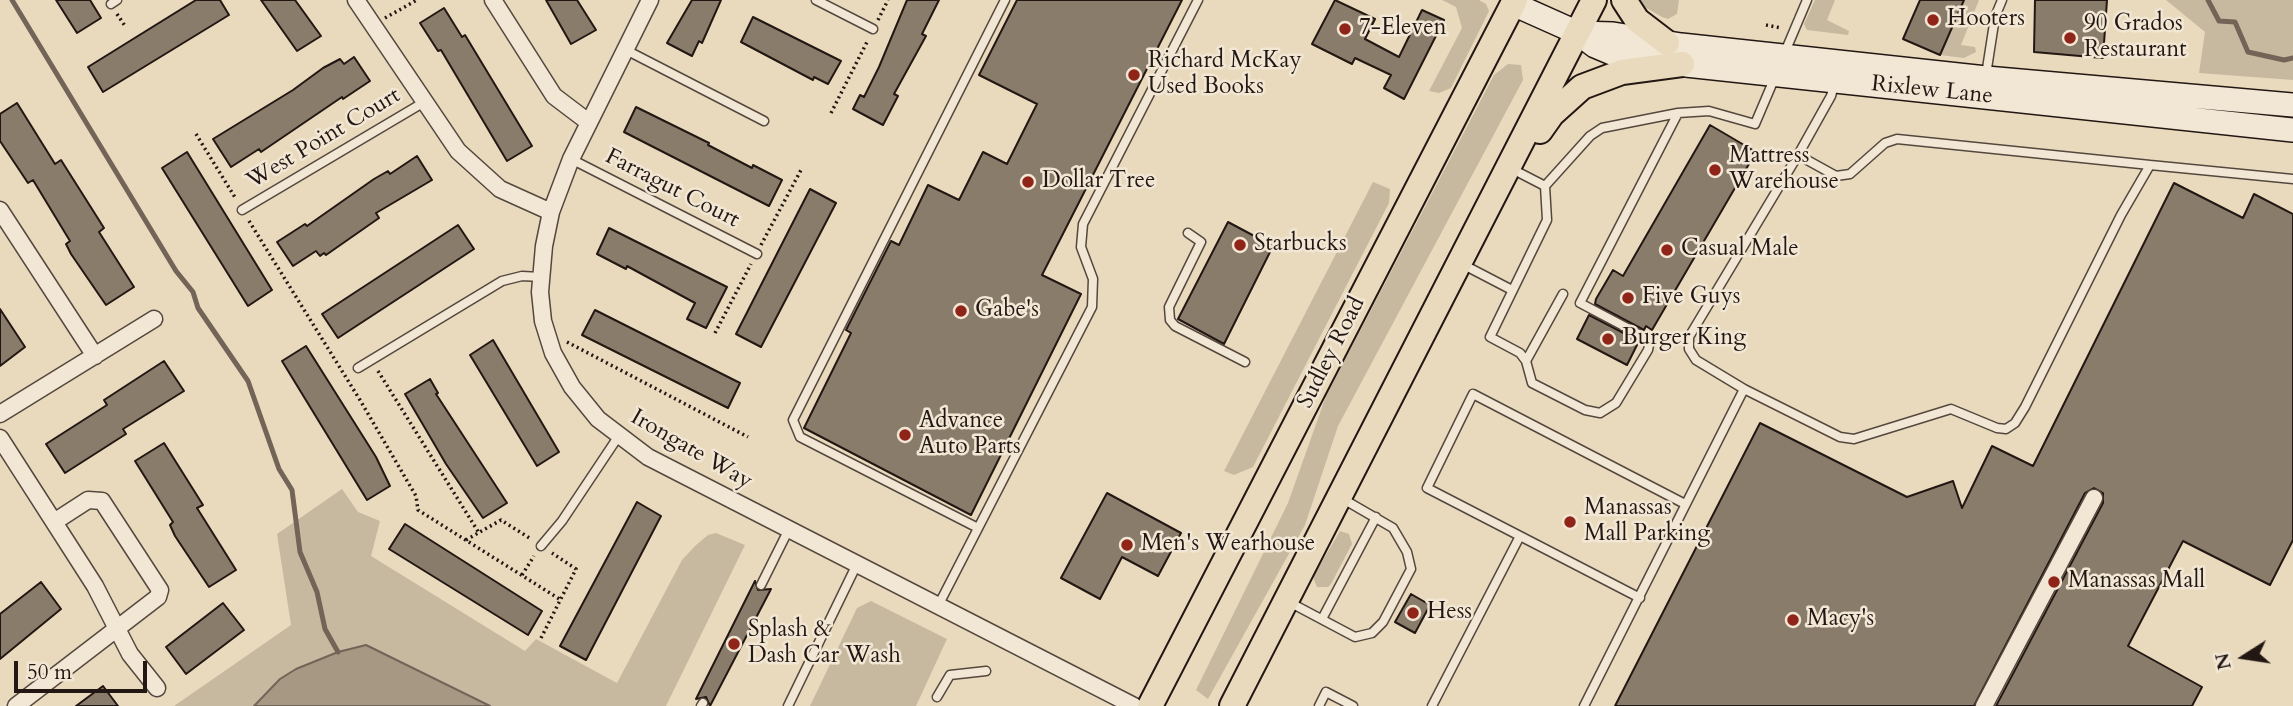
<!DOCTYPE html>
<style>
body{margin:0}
#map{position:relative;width:2293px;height:706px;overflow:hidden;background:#e9dabd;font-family:Cardo,serif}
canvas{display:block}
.north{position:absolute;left:2209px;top:622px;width:70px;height:70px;-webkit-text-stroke:5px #f1e7d4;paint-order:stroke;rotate:258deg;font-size:19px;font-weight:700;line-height:28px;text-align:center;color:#231713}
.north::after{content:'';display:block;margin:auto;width:24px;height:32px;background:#231713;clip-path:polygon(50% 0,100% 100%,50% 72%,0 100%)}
.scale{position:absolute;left:14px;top:661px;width:133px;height:32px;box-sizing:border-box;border:4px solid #231713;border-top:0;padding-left:9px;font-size:21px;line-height:24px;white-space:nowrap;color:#231713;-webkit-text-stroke:5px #f1e7d4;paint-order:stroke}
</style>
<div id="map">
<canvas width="2293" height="706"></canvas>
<div class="north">N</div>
<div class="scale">50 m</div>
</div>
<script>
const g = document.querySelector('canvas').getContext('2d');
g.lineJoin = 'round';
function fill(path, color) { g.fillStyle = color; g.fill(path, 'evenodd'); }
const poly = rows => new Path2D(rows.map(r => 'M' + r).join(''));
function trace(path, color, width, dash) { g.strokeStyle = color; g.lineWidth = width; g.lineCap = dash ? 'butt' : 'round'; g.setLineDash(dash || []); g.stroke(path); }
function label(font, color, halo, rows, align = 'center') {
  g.font = font + ' Cardo,serif'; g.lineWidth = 5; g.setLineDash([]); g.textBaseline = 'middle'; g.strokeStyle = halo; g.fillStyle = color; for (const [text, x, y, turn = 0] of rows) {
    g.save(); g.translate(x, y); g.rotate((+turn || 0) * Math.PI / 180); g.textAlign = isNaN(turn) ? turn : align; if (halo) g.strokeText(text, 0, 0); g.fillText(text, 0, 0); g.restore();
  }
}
const green = poly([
 [1442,0,1479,0,1486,4,1489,11,1451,88,1439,93,1429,91,1462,28,1456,7],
 [1639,0,1679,0,1677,14,1668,19,1662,17,1643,6],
 [1815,0,1835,0,1827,20,1849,31,1848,35,1807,30,1804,24],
 [1964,0,1979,0,1961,45,1975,47,1976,52,1964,58,1940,55],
 [2166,0,2293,0,2293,80,2199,73,2205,32],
 [1508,64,1521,65,1523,80,1338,426,1305,525,1208,699,1196,690,1288,503,1326,396,1494,75],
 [1373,182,1390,189,1389,203,1253,467,1234,475,1224,471],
 [342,489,358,512,380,521,371,556,525,651,536,639,617,683,682,560,696,545,708,535,716,533,745,545,666,706,490,706,366,645,311,662,280,679,254,706,174,706,291,625,277,534],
 [1340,531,1349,534,1352,544,1331,584,1328,587,1317,587,1313,577],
 [871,601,947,639,916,706,810,706,857,608]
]);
const water = poly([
 [366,645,490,706,254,706,280,679,296,669,338,652,366,645]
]);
const stream = poly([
 [12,0,176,271,193,292,198,308,248,381,279,469,292,490,300,552,317,592,325,629,338,652],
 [2208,0,2219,21,2235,22,2248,52,2284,60,2293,58]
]);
const building = poly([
 [56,0,90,0,101,18,77,33,56,0],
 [196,0,220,0,229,15,103,92,88,67,196,0],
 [261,0,295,0,321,36,297,51,261,0],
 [546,0,577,0,596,30,571,44,546,0],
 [692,0,721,0,702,43,699,41,692,56,667,43,692,0],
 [907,0,939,0,922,34,926,36,894,94,898,96,883,125,853,109,860,95,864,97,879,67,907,0],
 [1017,0,1182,0,1042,275,1081,294,971,515,804,428,851,333,846,330,891,241,899,245,928,185,959,200,983,152,1007,164,1037,104,979,75,1017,0],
 [1335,0,1375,19,1365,39,1399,57,1422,10,1444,20,1404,99,1384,88,1391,75,1355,58,1352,64,1312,44,1335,0],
 [1920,0,1964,0,1940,55,1903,39,1920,0],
 [2035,0,2107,0,2103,58,2034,52,2035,0],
 [444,8,462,37,465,35,532,146,507,161,441,50,438,51,420,23,444,8],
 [753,17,841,61,828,84,814,77,813,80,741,42,753,17],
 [354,57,370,81,343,99,342,97,261,152,259,149,231,167,213,139,293,90,323,68,340,59,344,64,354,57],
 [17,103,55,164,61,160,104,228,99,232,134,287,106,305,71,254,66,244,70,241,33,180,28,183,0,141,0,114,17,103],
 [636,107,709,143,708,145,752,168,753,165,782,180,769,206,624,132,636,107],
 [1710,125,1756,152,1652,330,1646,326,1644,330,1595,304,1596,299,1613,270,1623,276,1710,125],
 [187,152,272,290,248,306,162,168,187,152],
 [417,156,432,180,376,213,379,218,326,255,324,253,320,256,316,251,293,266,277,242,305,224,307,226,374,179,388,171,390,174,417,156],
 [2174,183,2243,218,2254,194,2293,214,2293,540,2270,585,2183,541,2128,646,2202,687,2192,706,1996,706,2103,503,2103,493,2094,488,2085,493,1974,706,1615,706,1760,423,1907,497,1953,481,1962,508,1992,446,2033,466,2174,183],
 [810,189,836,203,761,347,736,334,810,189],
 [1228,222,1273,246,1224,344,1178,319,1228,222],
 [458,225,474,249,338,338,322,314,458,225],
 [609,228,727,287,706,328,687,319,695,303,627,266,626,269,597,254,609,228],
 [0,309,25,347,0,366,0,309],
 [595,310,740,383,728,408,582,335,595,310],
 [1589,315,1639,341,1627,365,1577,339,1589,315],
 [493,340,559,452,537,466,470,355,493,340],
 [306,346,376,457,390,486,367,500,282,361,306,346],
 [164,361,184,391,123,429,126,434,65,473,46,444,107,405,104,400,164,361],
 [430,379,438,393,436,394,507,503,483,518,446,464,405,394,430,379],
 [164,443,203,505,197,508,236,570,209,587,175,536,170,525,173,522,135,461,164,443],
 [1107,493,1181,533,1158,576,1122,557,1100,599,1061,578,1107,493],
 [637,502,661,516,586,660,560,646,637,502],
 [405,524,542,611,528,635,389,549,405,524],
 [755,581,758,590,771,589,710,706,706,697,696,699,755,581],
 [41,582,61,609,0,659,0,614,41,582],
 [1411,594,1430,605,1415,633,1395,622,1411,594],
 [223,603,244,630,186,674,166,647,223,603],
 [103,686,118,706,76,706,103,686]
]);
const path = poly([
 [117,14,125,26],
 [385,18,417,0],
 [878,20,888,0],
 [1766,25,1781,28],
 [831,113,868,40],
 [196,134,236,199],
 [249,221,360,400,416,496,418,510,561,600],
 [761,245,801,170],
 [715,333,751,264],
 [567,342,748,437],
 [378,371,479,533],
 [466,540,501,520,531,539],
 [522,575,534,556],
 [541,638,576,569,552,553]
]);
const lane = poly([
 [816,0,873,29],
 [111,4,117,0],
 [624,49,764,121],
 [1785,52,1807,0],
 [1986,75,1995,17,2002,0],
 [1798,155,1836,176,1850,174,1885,143,1897,139,2150,165],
 [571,159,757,254],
 [1512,169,1545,186,1590,136,1602,128,1678,113],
 [1545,186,1547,220,1490,337,1520,353,1526,361,1532,383,1585,410,1600,413,1616,403,1648,350,1650,340,1580,303,1678,113,1709,111,1755,124,1775,77],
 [242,210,426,101],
 [1188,233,1201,242,1169,307,1170,320,1175,326,1245,362],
 [1462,264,1512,290],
 [1526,361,1563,294],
 [358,368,502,281,522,276,541,277],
 [1744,389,1840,437,1854,439,1951,409,1997,428,2006,429,2015,423,2025,407,2121,215,2150,165,2293,179],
 [978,528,800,437,793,420,1005,0],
 [1520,536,1427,488,1473,394,1685,504],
 [541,546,562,521,618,437],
 [761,585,789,529],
 [1289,602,1355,637,1372,633,1383,622,1411,569,1407,552,1393,528,1343,499],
 [938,606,1092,307,1093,279,1081,247,1083,224,1198,0],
 [1322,619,1376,517],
 [937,697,950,675,986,671],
 [701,706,703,703],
 [788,706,857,564],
 [1319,706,1326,692,1353,706],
 [1432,706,1520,536,1640,598],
 [1584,706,1744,389,1696,360,1689,349,1689,337,1798,155,1831,96,1835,82]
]);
const street = poly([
 [356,0,458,151,500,189,551,212],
 [493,0,554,96,587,121],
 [650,0,571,159,551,212,544,246,540,292,543,321,553,353,572,387,598,419,648,457,1134,706],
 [0,210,95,356],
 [0,414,154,319],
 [0,438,95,586,130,654,157,688],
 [16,706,158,597,160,590,102,501,88,500,54,522],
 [1984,706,2094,498]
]);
const secondary = poly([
 [1513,4,1578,33,1595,46,1614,54,1686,65,2293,130],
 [1578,33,1613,34,1681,45,1986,78,2293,105]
]);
const primary = poly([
 [1624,0,1637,20,1667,43],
 [1540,131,1552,114,1582,87,1622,72,1682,64],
 [1150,706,1515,0],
 [1232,706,1594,0]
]);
const markers = [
 [1933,20,7,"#8f2418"],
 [1345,29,7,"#8f2418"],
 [2070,38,7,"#8f2418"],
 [1134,75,7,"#8f2418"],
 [1715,170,7,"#8f2418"],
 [1028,182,7,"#8f2418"],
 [1240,245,7,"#8f2418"],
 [1667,250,7,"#8f2418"],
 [1628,298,7,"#8f2418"],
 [961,311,7,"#8f2418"],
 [1608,339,7,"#8f2418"],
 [905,435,7,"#8f2418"],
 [1570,522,7,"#8f2418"],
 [1127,545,7,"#8f2418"],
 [2054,582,7,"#8f2418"],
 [1413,613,7,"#8f2418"],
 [1793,620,7,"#8f2418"],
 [734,644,7,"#8f2418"]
];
const poiNames = [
 ["Hooters",1947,20],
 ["90 Grados",2084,25],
 ["Restaurant",2084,51],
 ["7-Eleven",1359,29],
 ["Richard McKay",1148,62],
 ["Used Books",1148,88],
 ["Mattress",1729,157],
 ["Warehouse",1729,183],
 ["Dollar Tree",1042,182],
 ["Starbucks",1254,245],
 ["Casual Male",1681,250],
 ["Five Guys",1642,298],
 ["Gabe's",975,311],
 ["Burger King",1622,339],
 ["Advance",919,422],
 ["Auto Parts",919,448],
 ["Manassas",1584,509],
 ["Mall Parking",1584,535],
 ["Men's Wearhouse",1141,545],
 ["Manassas Mall",2068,582],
 ["Hess",1427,613],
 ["Macy's",1807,620],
 ["Splash &",748,631],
 ["Dash Car Wash",748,657]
];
const streetNames = [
 ["Rixlew Lane",1932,91,6],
 ["West Point Court",324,139,-31],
 ["Farragut Court",672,189,27],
 ["Sudley Road",1332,353,-63],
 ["Irongate Way",691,450,30]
];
fill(green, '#c7b9a0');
fill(water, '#a69883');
trace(water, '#726456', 2);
trace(stream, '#726456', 5);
fill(building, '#8a7c6b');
trace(building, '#231713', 2);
trace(lane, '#54483e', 11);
trace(street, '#54483e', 19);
trace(secondary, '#231713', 26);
trace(primary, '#231713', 28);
trace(path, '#231713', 3.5, [2, 3.5]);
trace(lane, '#f1e7d4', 8);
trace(street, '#f1e7d4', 16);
trace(secondary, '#f1e7d4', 23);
trace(primary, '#e9dabd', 24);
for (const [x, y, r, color] of markers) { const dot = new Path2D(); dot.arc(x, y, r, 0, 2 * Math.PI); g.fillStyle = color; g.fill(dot); trace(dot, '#f1e7d4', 2.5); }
label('23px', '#231713', '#f1e7d4', poiNames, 'left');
label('23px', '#231713', '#f1e7d4', streetNames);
</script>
